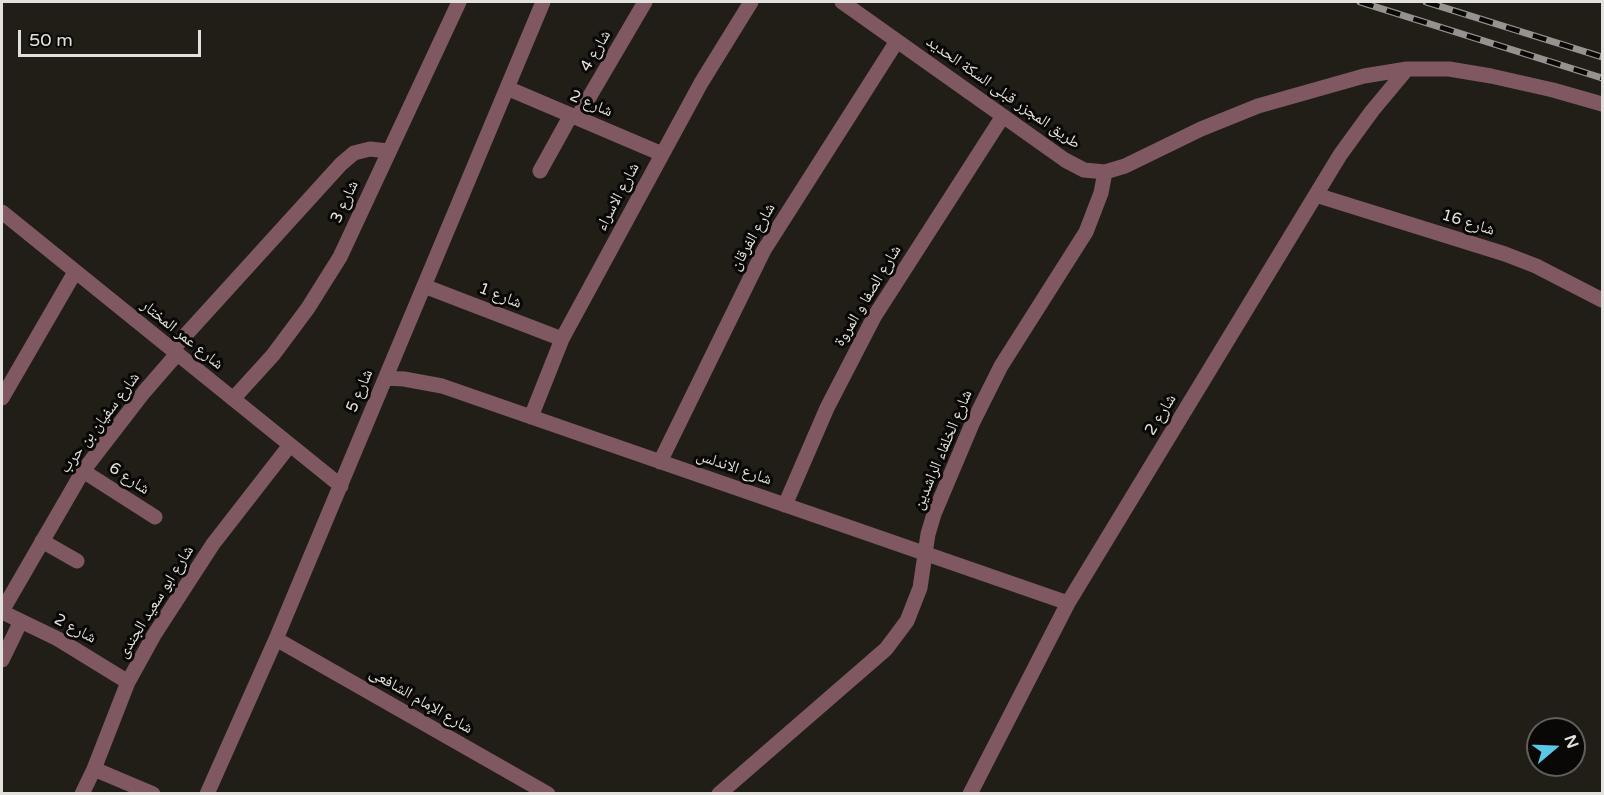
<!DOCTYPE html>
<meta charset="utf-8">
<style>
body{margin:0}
#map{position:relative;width:1604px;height:795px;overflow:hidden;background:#211e18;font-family:"Varela Round",sans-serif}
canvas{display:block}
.frame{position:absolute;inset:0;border:3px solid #e3e1dd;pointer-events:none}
.north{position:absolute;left:1526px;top:717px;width:60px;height:60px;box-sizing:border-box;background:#090806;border:2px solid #605f5c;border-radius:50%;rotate:71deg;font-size:16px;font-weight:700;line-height:24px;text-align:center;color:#e3e1dd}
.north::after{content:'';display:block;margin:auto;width:21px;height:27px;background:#5ac8e5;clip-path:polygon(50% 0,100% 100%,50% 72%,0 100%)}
.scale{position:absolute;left:18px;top:30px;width:183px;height:27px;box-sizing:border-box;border:3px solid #e3e1dd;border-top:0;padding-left:8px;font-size:18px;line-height:21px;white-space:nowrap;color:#e3e1dd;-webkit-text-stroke:4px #090806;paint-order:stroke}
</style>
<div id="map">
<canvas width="1604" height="795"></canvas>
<div class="frame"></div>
<div class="north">N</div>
<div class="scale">50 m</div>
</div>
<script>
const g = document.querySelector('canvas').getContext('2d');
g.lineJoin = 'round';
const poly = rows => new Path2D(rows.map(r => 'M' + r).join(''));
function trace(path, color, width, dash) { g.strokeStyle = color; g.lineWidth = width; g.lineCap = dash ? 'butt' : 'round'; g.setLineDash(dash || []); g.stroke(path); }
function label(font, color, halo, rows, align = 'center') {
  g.font = font + ' "Varela Round","Noto Naskh Arabic",sans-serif'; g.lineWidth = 6; g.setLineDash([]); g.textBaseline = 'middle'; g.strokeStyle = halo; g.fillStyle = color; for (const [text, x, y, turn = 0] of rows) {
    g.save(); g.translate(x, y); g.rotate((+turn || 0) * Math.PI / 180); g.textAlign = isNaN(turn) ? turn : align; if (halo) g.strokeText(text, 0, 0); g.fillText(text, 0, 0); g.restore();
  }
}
const minor = poly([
 [842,2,1065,160,1084,170,1105,172,1125,166,1201,129,1258,106,1364,76,1407,69,1449,69,1491,76,1553,90,1602,104],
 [507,88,662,154],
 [577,118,645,2],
 [540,171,571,115],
 [1316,195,1505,254,1536,266,1602,300],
 [2,212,341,486],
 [424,286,562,339],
 [172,350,341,164,354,153,370,149,388,151],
 [386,378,404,379,442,386,1068,603],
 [2,398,75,272],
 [233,399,273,355,308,308,340,257,459,2],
 [531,417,562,339,701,83,751,2],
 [660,462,764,250,897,41],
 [83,471,155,517],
 [785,505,827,408,874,317,1003,116],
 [42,541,77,561],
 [2,611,83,471,144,392,177,354],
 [2,612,58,639,128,682],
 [276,639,548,794],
 [2,660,21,621],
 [94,769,153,794],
 [82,794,94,769,128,682,154,635,213,544,290,445],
 [207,794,276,639,543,2],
 [719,794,886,649,907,621,920,588,928,534,934,514,972,424,1001,366,1086,232,1101,193,1105,172],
 [970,794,1068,603,1340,155,1372,111,1407,69]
]);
const rail = poly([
 [1360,2,1602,78],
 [1426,2,1602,57]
]);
const streetNames = [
 ["شارع 4",596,51,-60],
 ["طريق المجزر قبلى السكة الحديد",1003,93,35],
 ["شارع 2",591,104,23],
 ["شارع الاسراء",618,197,-62],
 ["شارع 3",345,202,-65],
 ["شارع 16",1468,223,17],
 ["شارع الفرقان",753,237,-60],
 ["شارع 1",500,296,21],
 ["شارع الصفا و المروة",868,296,-59],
 ["شارع عمر المختار",182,335,39],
 ["شارع 5",360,391,-67],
 ["شارع 2",1161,415,-59],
 ["شارع سفيان بن حرب",100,423,-53],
 ["شارع الخلفاء الراشدين",943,450,-67],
 ["شارع الاندلس",734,468,19],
 ["شارع 6",129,479,33],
 ["شارع ابو سعيد الجندى",156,602,-58],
 ["شارع 2",75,629,28],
 ["شارع الإمام الشافعى",421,701,30]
];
trace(minor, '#7f5862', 15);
trace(rail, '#96938e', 7);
trace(rail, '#090806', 4.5, [14]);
label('16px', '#e3e1dd', '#090806', streetNames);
</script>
